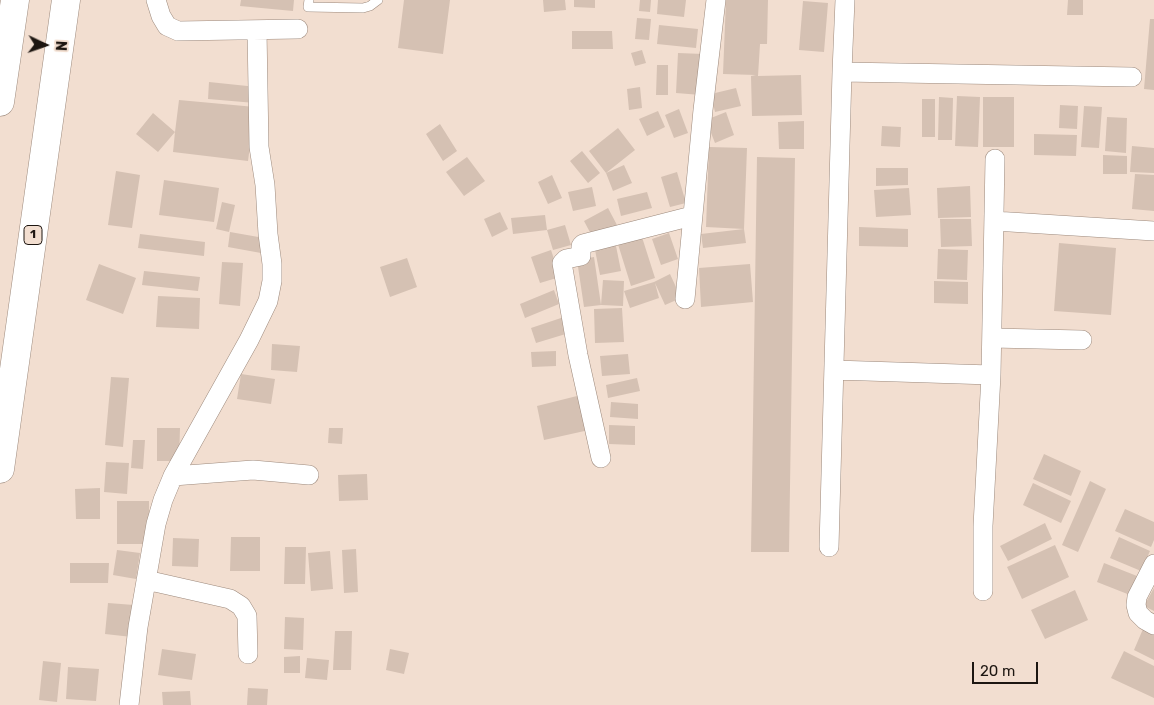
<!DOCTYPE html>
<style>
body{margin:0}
#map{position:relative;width:1154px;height:705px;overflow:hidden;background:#f2ded0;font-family:Rubik,sans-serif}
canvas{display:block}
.north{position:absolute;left:20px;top:20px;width:50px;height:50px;-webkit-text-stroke:4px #f2ded0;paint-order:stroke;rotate:93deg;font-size:14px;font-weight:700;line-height:20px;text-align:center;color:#1d1611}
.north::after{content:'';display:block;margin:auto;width:18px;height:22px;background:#1d1611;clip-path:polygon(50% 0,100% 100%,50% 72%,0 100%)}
.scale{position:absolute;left:972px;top:662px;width:66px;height:22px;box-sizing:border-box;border:2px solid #1d1611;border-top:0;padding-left:6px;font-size:15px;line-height:18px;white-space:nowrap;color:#1d1611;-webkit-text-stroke:4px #f2ded0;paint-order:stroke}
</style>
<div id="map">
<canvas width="1154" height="705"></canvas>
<div class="north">N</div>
<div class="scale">20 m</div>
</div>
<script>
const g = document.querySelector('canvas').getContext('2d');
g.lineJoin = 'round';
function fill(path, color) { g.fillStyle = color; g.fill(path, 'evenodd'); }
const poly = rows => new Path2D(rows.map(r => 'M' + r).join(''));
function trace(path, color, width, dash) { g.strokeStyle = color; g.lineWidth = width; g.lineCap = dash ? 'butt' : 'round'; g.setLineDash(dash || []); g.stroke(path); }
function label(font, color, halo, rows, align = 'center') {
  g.font = font + ' Rubik,sans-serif'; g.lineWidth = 4; g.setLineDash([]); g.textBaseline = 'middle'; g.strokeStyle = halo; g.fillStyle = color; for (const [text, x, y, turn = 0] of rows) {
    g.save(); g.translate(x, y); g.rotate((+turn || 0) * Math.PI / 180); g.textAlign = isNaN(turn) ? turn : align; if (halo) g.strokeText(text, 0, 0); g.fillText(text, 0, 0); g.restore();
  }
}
const building = poly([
 [241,0,294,0,293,11,240,6],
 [404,0,450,0,443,54,398,48],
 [543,0,565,0,566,10,544,12],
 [574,0,595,0,595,8,574,7],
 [640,0,651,0,650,12,639,11],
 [658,0,686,0,684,17,657,14],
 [726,0,768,0,767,44,760,44,758,76,801,75,802,115,752,116,751,76,756,75,723,74],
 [1068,0,1083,0,1083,15,1067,15],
 [803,1,828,3,824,52,799,50],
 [637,18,651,19,649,40,635,39],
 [1150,19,1154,19,1154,90,1144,89],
 [659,25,698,29,696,48,657,44],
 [572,31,612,31,613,49,572,49],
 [642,50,646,63,635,66,631,53],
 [678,53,703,54,701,95,676,93],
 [657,65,668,65,668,95,656,95],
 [209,82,257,87,255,103,208,99],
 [640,87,642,108,629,110,627,89],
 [736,88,741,106,715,112,711,94],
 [957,96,980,97,978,147,955,146],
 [939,97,953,98,952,140,938,140],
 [983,97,1014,97,1014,147,983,147],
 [922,99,935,99,935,137,922,137],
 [179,100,255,107,248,161,173,152,175,132,158,152,136,134,153,113,175,132],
 [1060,105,1078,106,1077,129,1059,128],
 [1084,106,1102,107,1099,148,1081,147],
 [679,109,688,133,674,138,665,115],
 [658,111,665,127,647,136,639,119],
 [726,112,734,135,715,143,706,120],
 [1107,117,1127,118,1126,153,1105,151],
 [804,121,804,149,779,149,778,122],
 [440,124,457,151,443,161,426,134],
 [882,126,901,127,900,147,881,146],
 [618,128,635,150,606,173,624,165,632,183,613,191,606,173,589,151],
 [1034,134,1077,135,1076,156,1034,155],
 [1132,146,1154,148,1154,173,1130,172],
 [709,147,747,148,744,229,706,227],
 [582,151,600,173,588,183,570,161],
 [1103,155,1127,156,1127,174,1103,174],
 [467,157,485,181,464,196,446,172],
 [757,157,795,158,789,552,751,552],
 [876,168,908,168,908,185,876,186],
 [116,171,140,175,132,228,108,225],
 [677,172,686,203,670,207,661,177],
 [1135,174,1154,175,1154,211,1132,209],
 [552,175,562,198,548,204,538,182],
 [164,180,219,188,214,222,159,215],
 [970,186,971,217,938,218,937,188],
 [592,187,596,206,573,211,568,192],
 [909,188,911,215,876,217,874,190],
 [647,192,652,208,621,216,617,199],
 [222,202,235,205,229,232,216,229],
 [608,208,617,225,593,238,584,221],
 [500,212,508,229,492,237,484,219],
 [545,215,547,230,565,225,571,245,553,250,547,230,513,234,511,218],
 [940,219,971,219,972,246,941,247],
 [859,227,908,229,908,247,859,246],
 [744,229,746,243,703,248,701,234],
 [230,232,264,238,261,253,228,247],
 [669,233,678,259,661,265,652,239],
 [140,234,205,242,204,256,138,248],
 [641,234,655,278,631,286,617,241],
 [615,241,621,271,600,275,594,245],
 [1059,243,1116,248,1111,315,1054,311],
 [938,249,968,250,967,280,937,279],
 [551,250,560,277,540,283,531,257],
 [594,257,601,305,584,307,577,260],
 [407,258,417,287,390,297,380,267],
 [222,262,243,263,240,306,219,304],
 [99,264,136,278,123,314,86,300],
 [750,264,753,302,701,307,699,268],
 [144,271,200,277,198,291,142,285],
 [670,274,681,298,665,305,655,283,659,298,630,308,624,291,654,282],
 [603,280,624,281,623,306,601,305],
 [934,281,968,282,968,304,934,303],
 [554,290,559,304,525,318,520,304],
 [158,296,200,298,199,329,156,327],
 [622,308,624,342,595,343,594,309],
 [564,317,569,333,536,343,531,328],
 [272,344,300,346,297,372,271,370],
 [556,351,556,366,532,367,531,352],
 [628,354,630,374,602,376,600,356],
 [241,374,275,379,271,404,237,399],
 [111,377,129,378,123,447,105,445],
 [637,378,640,391,608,398,606,385],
 [581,395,589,430,544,440,537,406],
 [611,402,638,404,638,419,610,417],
 [609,425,635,426,635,445,609,444],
 [157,428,180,428,179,461,157,461],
 [329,428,343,428,342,444,328,443],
 [133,440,145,440,143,469,131,468],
 [1044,454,1081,471,1071,496,1033,479],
 [106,462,129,463,127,494,104,492],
 [367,474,368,500,339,501,338,475],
 [1090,481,1106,489,1078,552,1062,545],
 [1033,483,1071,501,1061,523,1023,505],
 [100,488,100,519,76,519,75,489],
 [117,501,149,501,149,544,117,544],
 [1125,509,1154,522,1154,540,1151,547,1115,531],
 [1045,523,1052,539,1008,561,1000,546],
 [231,537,260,537,260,571,230,571],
 [1119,537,1150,551,1141,571,1110,558],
 [173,538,199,539,198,567,172,566],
 [1055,545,1069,577,1022,599,1007,567],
 [285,547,306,547,305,584,284,584],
 [356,549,358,592,344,593,342,550],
 [117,550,140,553,136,579,113,575],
 [330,551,333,589,311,591,308,553],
 [70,563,109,563,108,583,70,583],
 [1104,563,1137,576,1130,595,1097,582],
 [1154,588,1154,611,1144,606],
 [1075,590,1088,620,1045,639,1031,610],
 [108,603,134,605,132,637,105,634],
 [285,617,304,618,303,650,284,649],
 [1143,629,1154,634,1154,660,1134,650],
 [335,631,352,631,351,670,333,670],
 [162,649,196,654,192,680,158,675],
 [390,649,409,653,404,674,386,670],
 [1124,651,1154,666,1154,698,1111,678],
 [300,656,300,673,284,673,284,657],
 [307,658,329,660,327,680,305,678],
 [43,661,61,663,57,702,39,700],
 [68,667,99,669,96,701,66,699],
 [248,688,268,689,267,705,247,705],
 [190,691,191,705,163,705,162,692]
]);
const service = poly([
 [309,0,308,7,363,8,370,6,378,0]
]);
const minor = poly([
 [156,0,161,16,167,26,178,31,298,29],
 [842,72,1132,77],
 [994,221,1154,231],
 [685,299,703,110,716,0],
 [992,338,1082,340],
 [834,370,991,375],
 [601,458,578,355,562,263,566,259,581,256,581,246,583,244,692,216],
 [173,476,253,470,309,475],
 [829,547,842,72,845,0],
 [1154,564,1137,597,1136,605,1138,613,1145,620,1154,625],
 [146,580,230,599,241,606,247,616,248,654],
 [983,591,983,526,991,375,995,159],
 [129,705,138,627,156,524,163,500,173,476,249,340,268,301,272,281,272,264,268,234,265,185,259,147,257,30]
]);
const motorway = poly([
 [0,102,15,0],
 [0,469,66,0]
]);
const shields = [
 [33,235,18]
];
const shieldNames = [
 ["1",33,235]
];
fill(building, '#d5c1b3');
trace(service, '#9c897c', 10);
trace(minor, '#9c897c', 20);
trace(motorway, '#9c897c', 29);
trace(service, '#fff', 9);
trace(minor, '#fff', 19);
trace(motorway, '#fff', 28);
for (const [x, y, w] of shields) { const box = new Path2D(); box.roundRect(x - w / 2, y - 9.5, w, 19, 4); g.fillStyle = '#f2ded0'; g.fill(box); trace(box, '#1d1611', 1); }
label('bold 12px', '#1d1611', null, shieldNames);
</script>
